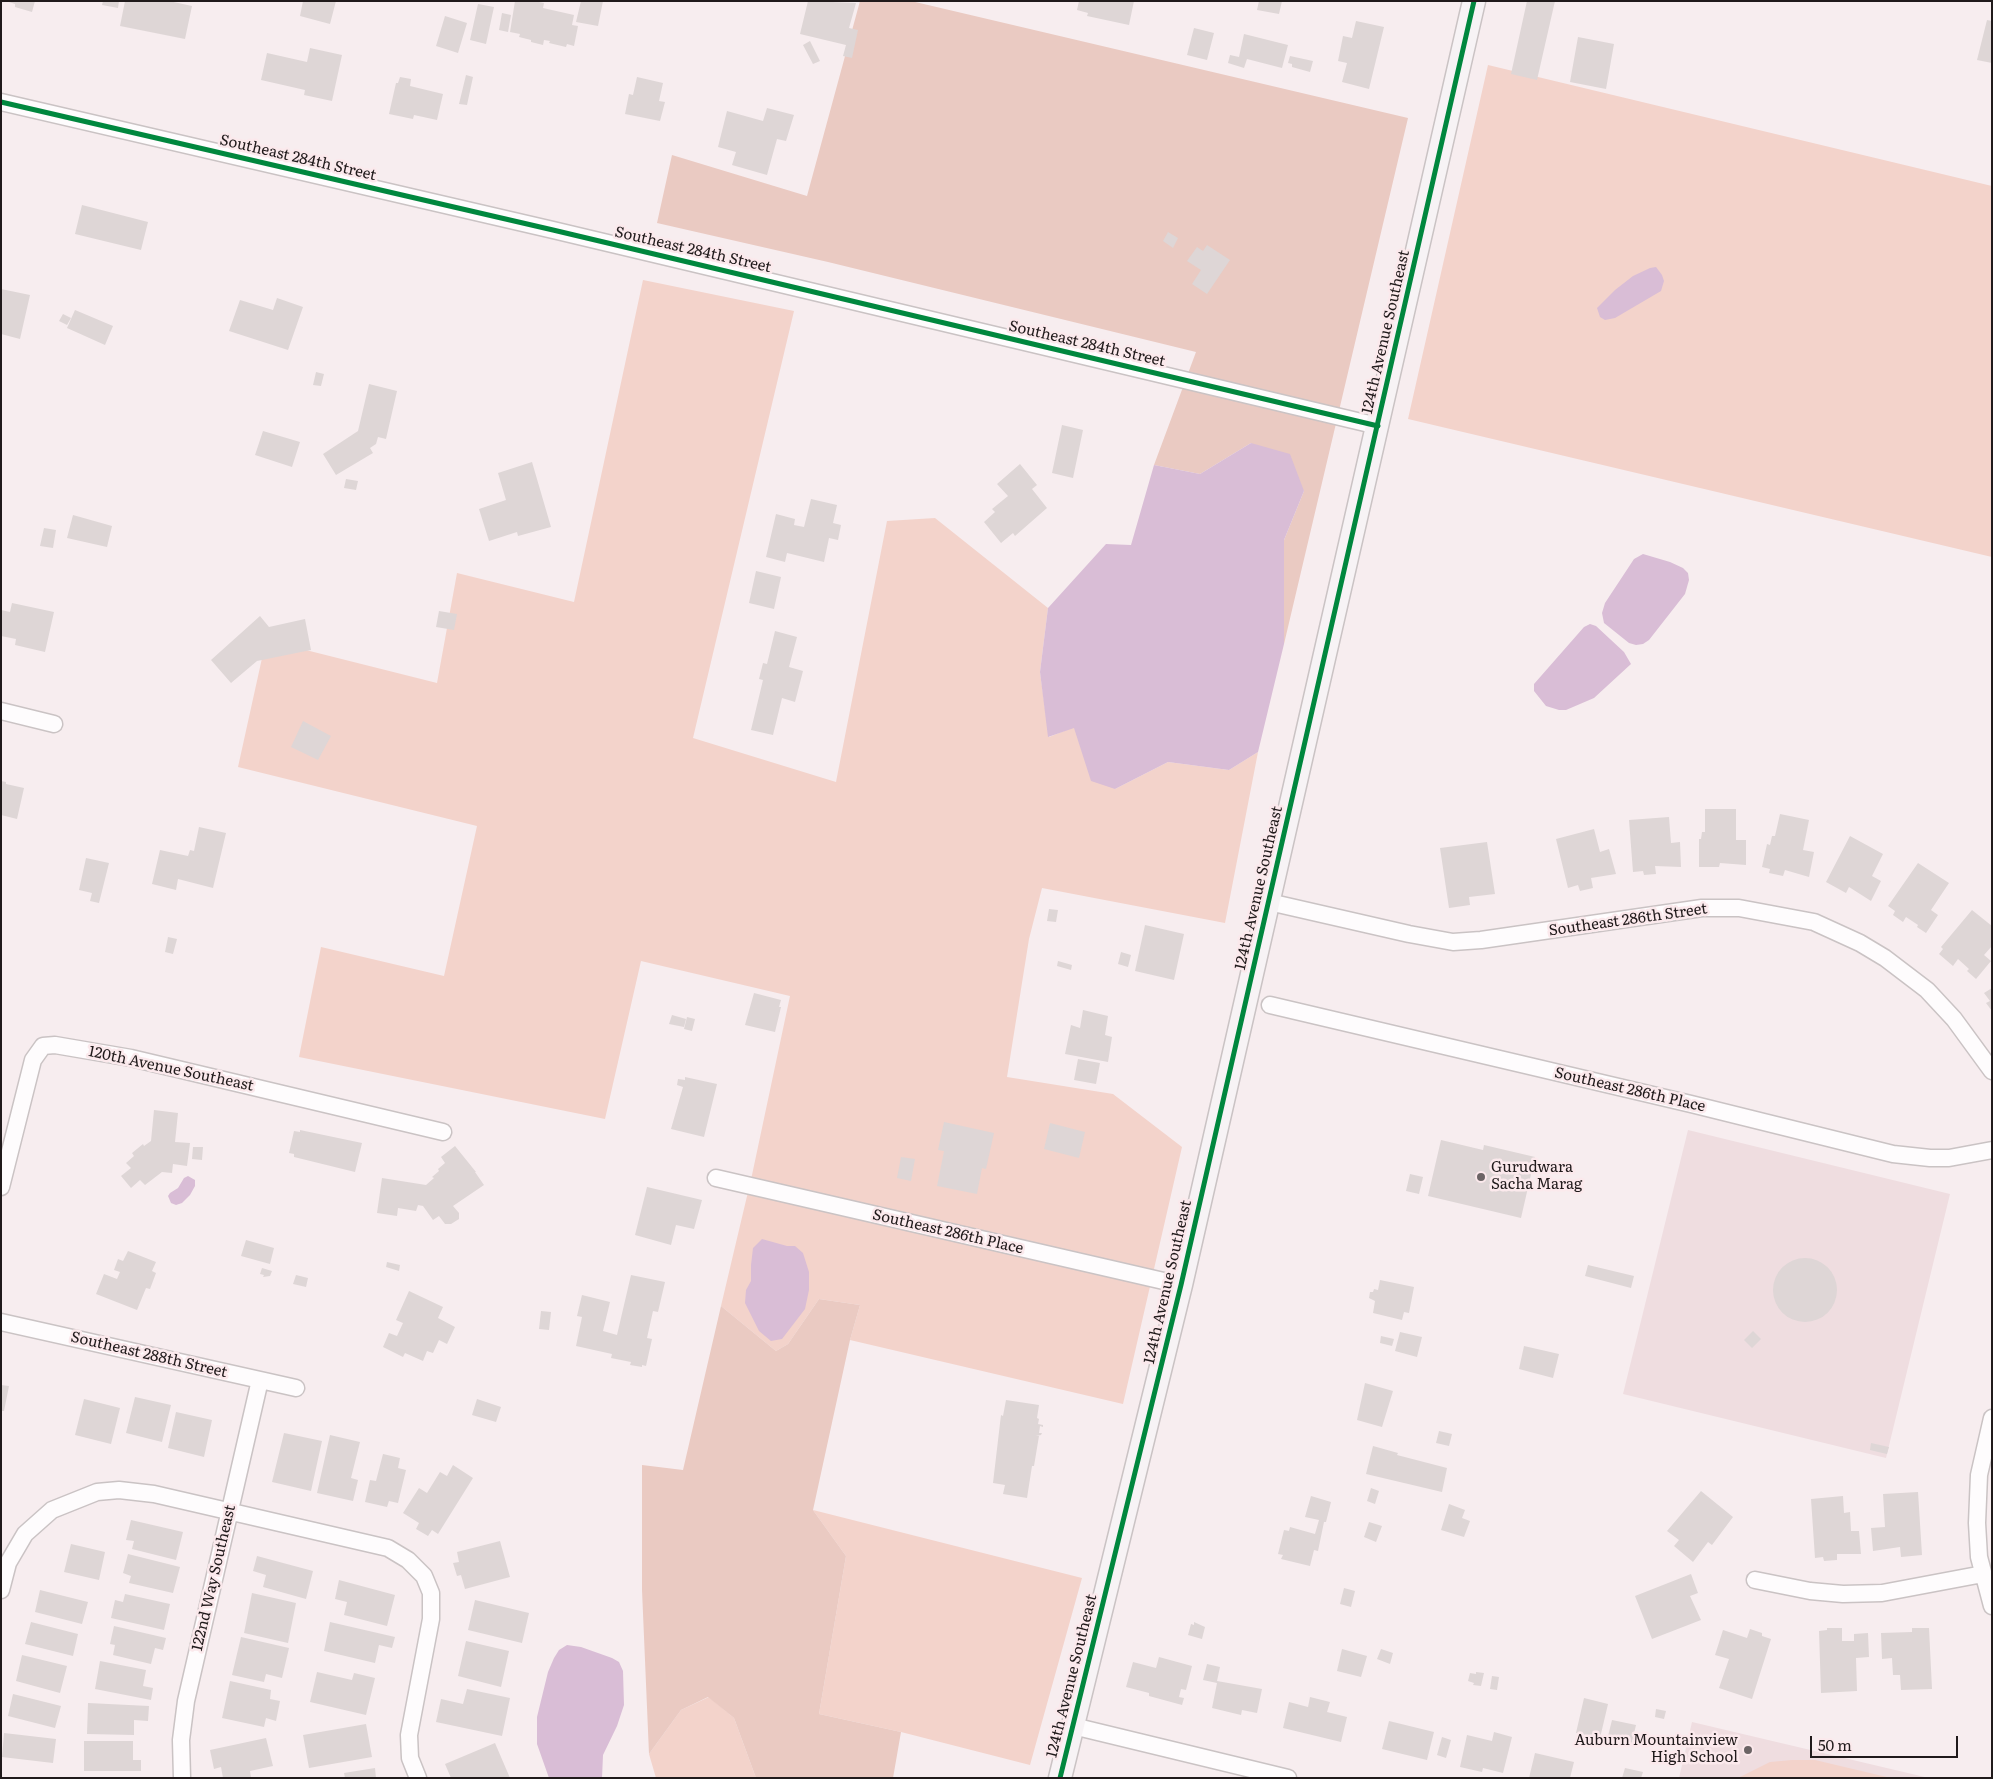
<!DOCTYPE html>
<style>
body{margin:0}
#map{position:relative;width:1993px;height:1779px;overflow:hidden;background:#f7edef;font-family:Literata,serif}
canvas{display:block}
.frame{position:absolute;inset:0;border:2px solid #201a1b;pointer-events:none}
.scale{position:absolute;left:1810px;top:1736px;width:148px;height:22px;box-sizing:border-box;border:2px solid #201a1b;border-top:0;padding-left:6px;font-size:15px;line-height:18px;white-space:nowrap;color:#201a1b;-webkit-text-stroke:4px #fbe9ec;paint-order:stroke}
</style>
<div id="map">
<canvas width="1993" height="1779"></canvas>
<div class="frame"></div>
<div class="scale">50 m</div>
</div>
<script>
const g = document.querySelector('canvas').getContext('2d');
g.lineJoin = 'round';
function fill(path, color) { g.fillStyle = color; g.fill(path, 'evenodd'); }
const poly = rows => new Path2D(rows.map(r => 'M' + r).join(''));
function trace(path, color, width, dash) { g.strokeStyle = color; g.lineWidth = width; g.lineCap = dash ? 'butt' : 'round'; g.setLineDash(dash || []); g.stroke(path); }
function label(font, color, halo, rows, align = 'center') {
  g.font = font + ' Literata,serif'; g.lineWidth = 5; g.setLineDash([]); g.textBaseline = 'middle'; g.strokeStyle = halo; g.fillStyle = color; for (const [text, x, y, turn = 0] of rows) {
    g.save(); g.translate(x, y); g.rotate((+turn || 0) * Math.PI / 180); g.textAlign = isNaN(turn) ? turn : align; if (halo) g.strokeText(text, 0, 0); g.fillText(text, 0, 0); g.restore();
  }
}
const built = poly([
 [1688,1130,1950,1194,1886,1458,1623,1394],
 [1692,1722,1929,1778,1679,1778]
]);
const green = poly([
 [1488,65,1992,186,1992,557,1408,419],
 [643,280,794,311,693,738,836,782,887,521,935,518,1048,608,1040,672,1049,737,1074,727,1115,789,1168,762,1229,770,1258,752,1225,923,1042,888,1029,939,1007,1077,1113,1094,1182,1147,1123,1404,850,1340,860,1305,819,1299,788,1344,776,1351,721,1306,752,1175,790,996,641,961,605,1119,299,1057,321,947,444,976,477,826,238,767,266,640,437,683,457,573,574,602],
 [813,1510,1082,1578,1030,1765,901,1732,819,1714,846,1556],
 [709,1697,734,1718,756,1778,656,1778,649,1754,681,1710],
 [1792,1760,1815,1760,1891,1778,1738,1778,1770,1762]
]);
const forest = poly([
 [860,1,911,1,1408,118,1284,644,1284,540,1304,491,1251,443,1200,474,1154,465,1196,352,828,262,657,223,672,155,807,196],
 [819,1299,860,1305,850,1340,813,1510,846,1556,819,1714,901,1732,893,1778,756,1778,734,1718,708,1697,681,1710,649,1754,642,1590,642,1465,683,1470,721,1306,776,1351,788,1344]
]);
const water = poly([
 [1656,267,1662,275,1664,281,1661,291,1615,318,1605,320,1600,317,1597,308,1615,290,1633,276,1650,268],
 [1251,443,1290,454,1304,491,1284,540,1284,644,1258,752,1229,770,1168,762,1115,789,1091,781,1074,728,1048,737,1040,672,1048,608,1106,544,1131,545,1154,465,1200,474],
 [1643,554,1670,562,1683,568,1688,573,1689,580,1685,594,1649,640,1643,644,1636,645,1629,643,1604,623,1602,613,1605,603,1634,559],
 [1590,624,1596,626,1624,652,1631,664,1594,698,1566,710,1559,710,1546,706,1534,691,1534,684,1584,627],
 [188,1176,195,1180,195,1186,190,1195,182,1203,176,1205,171,1203,168,1196,170,1193,178,1188,184,1178],
 [762,1239,787,1246,795,1246,803,1253,809,1272,809,1290,805,1309,782,1339,771,1341,759,1331,745,1303,746,1290,751,1281,751,1265,753,1248],
 [567,1645,581,1647,612,1658,619,1662,623,1671,624,1705,617,1726,603,1755,602,1778,549,1778,537,1744,537,1717,548,1672,554,1658,559,1650]
]);
const building = poly([
 [6,1,35,1,32,12,15,7,15,4],
 [103,1,119,1,118,8,102,5],
 [125,1,169,1,192,6,185,39,120,26],
 [303,1,336,1,330,24,300,16],
 [515,1,534,1,544,3,543,8,574,15,572,25,578,26,574,46,567,44,566,47,549,43,550,41,544,40,543,45,531,42,531,40,519,37,520,34,510,32],
 [581,1,603,1,598,26,576,22],
 [808,1,856,3,849,28,858,30,852,58,843,56,846,45,800,34],
 [1079,1,1090,2,1134,1,1129,25,1087,16,1088,13,1077,10],
 [1259,1,1282,1,1279,14,1257,10],
 [1527,1,1555,1,1537,80,1511,74],
 [478,4,494,7,486,44,470,40],
 [502,13,511,15,508,32,499,30],
 [445,16,467,23,458,53,436,46],
 [1987,20,1992,21,1992,63,1977,60],
 [1356,21,1384,27,1369,89,1342,82,1347,63,1338,61,1343,36,1352,38],
 [1194,28,1214,33,1207,60,1187,55],
 [1244,34,1288,45,1282,68,1247,59,1244,68,1228,63,1230,55,1239,57],
 [1578,37,1614,44,1606,89,1570,82],
 [810,41,820,61,813,64,803,45],
 [310,48,342,55,332,101,304,95,305,90,261,80,267,53,307,62],
 [1290,56,1313,61,1310,72,1292,67,1292,64,1288,63],
 [466,75,473,77,467,105,459,104],
 [400,77,411,79,410,86,443,94,437,120,414,115,413,119,389,114,396,83,398,83],
 [637,77,663,83,659,101,665,102,660,121,625,114,629,94,633,95],
 [767,108,794,115,786,141,777,139,767,175,732,165,736,152,718,147,727,111,763,121],
 [82,205,148,222,141,250,75,234],
 [1168,232,1178,238,1173,248,1163,241],
 [1207,245,1230,260,1207,294,1192,284,1201,270,1187,261,1197,247,1203,251],
 [1,289,30,295,20,339,1,334],
 [277,298,303,307,288,350,229,331,240,300,273,310],
 [75,310,113,326,105,345,67,328],
 [63,314,71,318,67,325,59,321],
 [316,372,324,374,321,386,313,385],
 [369,384,397,391,386,439,378,437,376,444,370,448,373,453,336,475,323,454,358,431],
 [1062,425,1083,430,1073,478,1052,473],
 [263,431,300,442,292,467,255,455],
 [532,462,551,527,518,536,517,532,489,541,479,509,506,500,498,473],
 [1020,464,1037,485,1032,489,1047,508,1015,536,1013,533,1001,543,984,522,995,512,992,509,1008,496,997,484],
 [346,479,358,481,356,490,344,488],
 [811,499,837,505,833,523,841,525,838,540,829,538,824,562,787,553,785,562,766,557,776,514,795,519,794,525,804,527],
 [73,515,112,526,107,547,67,538],
 [44,528,56,530,53,548,40,546],
 [756,571,781,577,774,609,749,603],
 [12,603,54,612,45,652,15,645,16,639,1,636,1,610,10,612],
 [439,611,457,614,454,630,436,627],
 [260,616,269,627,305,619,311,650,257,661,231,683,211,660],
 [775,631,797,637,789,667,803,671,795,702,782,698,773,735,751,730,763,680,759,679,763,663,767,664],
 [303,721,331,736,318,760,291,747],
 [1,781,6,782,6,784,24,788,17,819,1,815],
 [1705,809,1736,809,1736,840,1746,840,1746,865,1720,863,1719,867,1699,867,1699,839,1701,839,1702,832,1705,832],
 [1780,814,1809,820,1803,850,1814,852,1809,877,1785,870,1783,876,1769,873,1770,869,1762,867,1767,844,1770,845,1772,836,1775,836],
 [1669,817,1671,843,1680,842,1681,867,1655,866,1656,874,1644,875,1643,871,1633,872,1629,820],
 [199,827,226,833,213,888,178,879,176,890,152,884,160,850,188,856,190,850,194,851],
 [1594,829,1600,852,1609,849,1616,874,1591,878,1593,888,1580,891,1578,885,1568,888,1556,839],
 [1850,836,1883,854,1872,876,1881,881,1871,901,1849,887,1846,893,1826,882],
 [1487,842,1495,894,1469,897,1470,905,1449,908,1440,848],
 [86,858,109,863,99,903,90,901,92,893,79,890],
 [1918,863,1949,883,1931,910,1938,915,1926,933,1917,927,1918,925,1906,917,1903,922,1893,915,1895,911,1888,906],
 [1049,909,1058,910,1056,922,1047,921],
 [1972,910,1992,926,1992,946,1984,955,1991,961,1976,979,1967,971,1969,969,1958,959,1953,966,1939,954,1943,949,1941,947],
 [1145,925,1184,934,1174,980,1135,971],
 [168,937,177,939,173,954,165,952],
 [1121,952,1131,955,1128,967,1118,964],
 [1058,961,1072,965,1071,970,1057,966],
 [1992,988,1992,1011,1986,1003,1990,1001,1984,993],
 [754,993,781,1000,779,1007,781,1007,775,1032,745,1025],
 [1083,1010,1108,1016,1105,1035,1112,1037,1108,1062,1065,1054,1071,1025,1080,1028],
 [672,1015,686,1019,684,1027,669,1024],
 [687,1017,695,1019,692,1031,684,1029],
 [1078,1059,1100,1063,1096,1084,1074,1080],
 [685,1077,717,1084,704,1137,671,1129,683,1087,677,1085,678,1079,685,1080],
 [154,1110,178,1113,175,1142,190,1143,187,1166,173,1164,172,1173,162,1172,145,1185,140,1180,131,1188,121,1176,131,1168,126,1163,134,1156,132,1153,143,1144,144,1146,151,1141],
 [944,1122,994,1133,986,1169,982,1168,977,1194,937,1186,944,1151,938,1150],
 [1050,1123,1085,1132,1079,1158,1044,1149],
 [300,1130,362,1143,355,1172,294,1157,294,1154,289,1153,294,1131,300,1132],
 [1441,1140,1483,1150,1484,1145,1535,1157,1521,1218,1428,1196],
 [455,1146,476,1172,475,1172,484,1185,453,1206,459,1213,459,1219,451,1224,445,1224,439,1216,433,1220,423,1206,418,1205,416,1211,398,1208,397,1216,377,1213,382,1178,426,1185,434,1178,432,1177,439,1171,438,1169,445,1163,441,1157],
 [193,1147,203,1147,202,1160,192,1159],
 [901,1157,915,1159,911,1181,897,1178],
 [1410,1174,1423,1177,1419,1194,1406,1191],
 [647,1187,702,1200,694,1229,676,1225,671,1245,635,1235],
 [246,1240,274,1248,270,1264,241,1256],
 [128,1251,156,1262,152,1271,156,1273,150,1289,146,1288,137,1310,96,1294,104,1274,117,1279,120,1272,114,1270,118,1259,123,1261],
 '1773 1290a32 32 0 1 1 64 0a32 32 0 1 1-64 0Z',
 [387,1262,400,1265,399,1271,386,1267],
 [1588,1265,1634,1276,1631,1288,1585,1276],
 [262,1268,272,1271,270,1276,263,1277,264,1275,260,1274],
 [296,1275,308,1278,306,1287,293,1284],
 [631,1275,665,1282,658,1312,653,1311,647,1338,652,1339,646,1366,642,1365,642,1367,630,1365,631,1362,611,1358,612,1354,576,1346,582,1317,577,1316,582,1295,610,1302,603,1331,617,1335],
 [1380,1280,1414,1287,1409,1313,1404,1312,1402,1320,1373,1313,1375,1301,1369,1298,1370,1292,1373,1292,1374,1289,1378,1290],
 [409,1291,443,1307,438,1318,455,1327,447,1344,439,1340,433,1353,427,1351,423,1361,405,1353,403,1357,383,1347,389,1333,397,1336,403,1323,396,1320],
 [541,1311,551,1312,549,1330,539,1329],
 [1753,1331,1761,1339,1752,1348,1744,1340],
 [1400,1332,1422,1337,1417,1357,1395,1351],
 [1381,1336,1394,1339,1392,1346,1380,1343],
 [1524,1346,1559,1354,1553,1378,1519,1369],
 [1365,1383,1393,1391,1382,1427,1357,1420],
 [1,1385,9,1386,4,1411,1,1411],
 [135,1397,171,1405,162,1442,126,1433],
 [84,1399,120,1408,111,1444,75,1435],
 [477,1399,501,1407,496,1422,472,1415],
 [1006,1400,1039,1405,1037,1418,1039,1419,1038,1424,1043,1425,1043,1427,1040,1426,1039,1433,1042,1433,1041,1435,1036,1436,1039,1436,1034,1466,1032,1466,1027,1498,1003,1494,1005,1485,993,1483,1001,1415,1003,1416],
 [176,1412,212,1420,204,1457,168,1448],
 [1439,1431,1452,1434,1449,1446,1436,1443],
 [284,1433,322,1441,311,1491,272,1482],
 [330,1435,360,1442,351,1478,358,1480,353,1501,317,1493],
 [1871,1443,1889,1447,1887,1454,1870,1450],
 [1373,1446,1398,1453,1397,1455,1447,1468,1442,1492,1366,1474],
 [383,1454,400,1458,398,1468,406,1470,398,1503,389,1501,387,1507,365,1502,370,1480,376,1481],
 [453,1465,473,1478,438,1534,432,1530,428,1536,416,1529,419,1523,403,1513,419,1488,427,1493,440,1472,447,1476],
 [1371,1488,1379,1491,1375,1504,1367,1501],
 [1701,1491,1733,1517,1712,1545,1708,1542,1693,1562,1674,1546,1679,1540,1667,1531],
 [1918,1492,1922,1555,1901,1557,1900,1547,1873,1551,1871,1528,1885,1527,1883,1494],
 [1311,1496,1331,1502,1326,1522,1324,1522,1318,1551,1314,1550,1310,1566,1281,1559,1283,1555,1278,1554,1284,1530,1289,1531,1290,1527,1315,1534,1319,1520,1305,1517],
 [1843,1496,1844,1513,1850,1512,1851,1531,1859,1531,1861,1554,1837,1554,1837,1560,1824,1561,1823,1557,1815,1558,1811,1499],
 [1449,1504,1465,1510,1462,1518,1470,1521,1464,1537,1441,1530],
 [131,1520,183,1532,176,1560,132,1549,134,1541,126,1540],
 [1369,1522,1382,1526,1376,1542,1364,1537],
 [500,1541,510,1577,465,1589,461,1575,457,1576,453,1563,459,1562,457,1552],
 [71,1544,105,1552,99,1580,64,1572],
 [128,1554,180,1567,173,1593,129,1583,131,1576,123,1573],
 [257,1556,313,1571,306,1599,263,1587,266,1575,253,1571],
 [1691,1574,1698,1593,1690,1596,1701,1620,1652,1639,1635,1596],
 [339,1580,395,1595,387,1626,344,1615,347,1602,335,1599],
 [1344,1588,1355,1591,1351,1607,1340,1604],
 [40,1590,88,1602,82,1624,35,1612],
 [252,1593,296,1603,288,1643,244,1633],
 [125,1594,170,1604,164,1630,111,1618,115,1600,123,1602],
 [475,1600,529,1613,522,1643,468,1630],
 [31,1622,78,1634,73,1656,25,1644],
 [330,1622,395,1637,392,1648,379,1645,375,1663,324,1651],
 [1194,1622,1205,1627,1202,1639,1188,1635,1191,1624,1194,1625],
 [114,1626,166,1638,163,1650,155,1648,151,1664,113,1655,115,1645,110,1644],
 [1827,1628,1842,1628,1842,1641,1854,1641,1854,1634,1868,1633,1869,1657,1856,1658,1857,1691,1821,1693,1819,1631,1827,1630],
 [1912,1628,1929,1628,1932,1689,1901,1690,1900,1675,1893,1675,1892,1658,1882,1659,1881,1633,1912,1632],
 [1750,1629,1762,1633,1762,1636,1771,1639,1752,1699,1719,1688,1729,1659,1715,1655,1723,1630,1747,1638],
 [241,1637,289,1648,282,1678,266,1674,264,1682,232,1675],
 [466,1641,509,1651,501,1687,458,1676],
 [1342,1649,1367,1656,1361,1677,1337,1671],
 [1381,1649,1393,1653,1390,1664,1377,1659],
 [22,1655,67,1666,60,1693,16,1681],
 [1159,1657,1192,1666,1186,1690,1181,1689,1179,1697,1184,1698,1182,1705,1149,1696,1149,1693,1126,1687,1133,1662,1156,1668],
 [100,1661,146,1670,143,1686,153,1688,151,1700,95,1689],
 [1207,1664,1220,1667,1217,1681,1262,1689,1257,1713,1242,1710,1241,1715,1212,1708,1217,1683,1203,1680],
 [317,1672,352,1680,354,1673,375,1678,366,1715,310,1702],
 [1476,1672,1484,1673,1481,1686,1473,1685,1474,1683,1468,1681,1470,1673,1476,1674],
 [1492,1676,1499,1677,1497,1690,1490,1689],
 [230,1681,271,1690,270,1699,280,1701,276,1721,266,1718,264,1727,222,1718],
 [467,1689,510,1698,502,1736,436,1722,441,1699,463,1704],
 [13,1694,61,1706,55,1728,8,1716],
 [1310,1697,1330,1702,1327,1712,1347,1717,1341,1742,1283,1728,1289,1702,1308,1707],
 [1584,1698,1608,1704,1600,1738,1576,1733],
 [88,1703,149,1706,148,1721,134,1720,134,1735,87,1734],
 [1656,1709,1666,1711,1664,1719,1655,1717],
 [1612,1720,1636,1725,1631,1746,1607,1740],
 [1389,1721,1434,1732,1427,1760,1382,1749],
 [366,1724,372,1757,309,1768,303,1735],
 [1494,1732,1512,1737,1503,1773,1483,1768,1482,1772,1460,1767,1467,1735,1492,1741],
 [4,1733,56,1739,53,1763,2,1757],
 [1442,1737,1451,1740,1446,1758,1437,1755],
 [266,1738,273,1766,250,1771,251,1778,223,1778,221,1767,214,1769,210,1750],
 [84,1741,133,1741,133,1760,141,1760,141,1771,84,1771],
 [495,1743,510,1778,451,1778,445,1764],
 [1535,1753,1574,1762,1570,1778,1529,1778],
 [375,1768,376,1778,345,1778,344,1773],
 [1625,1768,1643,1772,1641,1778,1622,1778]
]);
const street = poly([
 [1,102,553,230,1378,426],
 [1,711,54,724],
 [1269,902,1409,934,1453,942,1481,940,1702,908,1739,908,1814,922,1860,943,1885,958,1927,990,1954,1019,1992,1071],
 [1270,1005,1691,1104,1893,1154,1930,1158,1949,1158,1992,1150],
 [716,1178,1181,1285],
 [1,1187,33,1060,43,1046,55,1045,131,1058,443,1132],
 [1,1322,296,1388],
 [1992,1418,1979,1475,1977,1523,1979,1557,1992,1606],
 [1755,1580,1810,1591,1843,1594,1882,1593,1983,1574],
 [1,1590,8,1563,25,1534,52,1510,97,1492,119,1490,154,1494,388,1548,408,1560,424,1576,431,1593,431,1619,409,1735,410,1758,418,1778],
 [1073,1726,1288,1778],
 [182,1778,181,1740,186,1701,260,1380]
]);
const secondary = poly([
 [1060,1778,1181,1285,1474,1]
]);
const cycleway = poly([
 [1,102,553,230,1378,426],
 [1060,1778,1181,1285,1474,1]
]);
const markers = [
 [1481,1177,5,"#6b6465"],
 [1748,1750,5,"#6b6465"]
];
const streetNames = [
 ["Southeast 284th Street",298,158,13],
 ["Southeast 284th Street",693,250,13],
 ["124th Avenue Southeast",1386,332,-77],
 ["Southeast 284th Street",1087,344,13],
 ["124th Avenue Southeast",1259,888,-77],
 ["Southeast 286th Street",1628,920,-8],
 ["120th Avenue Southeast",171,1069,12],
 ["Southeast 286th Place",1630,1090,13],
 ["Southeast 286th Place",948,1232,13],
 ["124th Avenue Southeast",1168,1282,-77],
 ["Southeast 288th Street",149,1355,13],
 ["122nd Way Southeast",214,1578,-77],
 ["124th Avenue Southeast",1072,1676,-76]
];
const poiNames = [
 ["Gurudwara",1491,1168],
 ["Sacha Marag",1491,1185],
 ["Auburn Mountainview",1738,1741,"right"],
 ["High School",1738,1758,"right"]
];
fill(built, '#efdde0');
fill(green, '#f3d3cb');
fill(forest, '#eacac2');
fill(water, '#d9bdd6');
fill(building, '#ded6d6');
trace(street, '#cac3c4', 19);
trace(secondary, '#cac3c4', 25);
trace(street, '#fefcfd', 16);
trace(secondary, '#f7f3f5', 22);
trace(cycleway, '#00873e', 5);
for (const [x, y, r, color] of markers) { const dot = new Path2D(); dot.arc(x, y, r, 0, 2 * Math.PI); g.fillStyle = color; g.fill(dot); trace(dot, '#fbe9ec', 2); }
label('15px', '#201a1b', '#fbe9ec', streetNames);
label('15px', '#201a1b', '#fbe9ec', poiNames, 'left');
</script>
